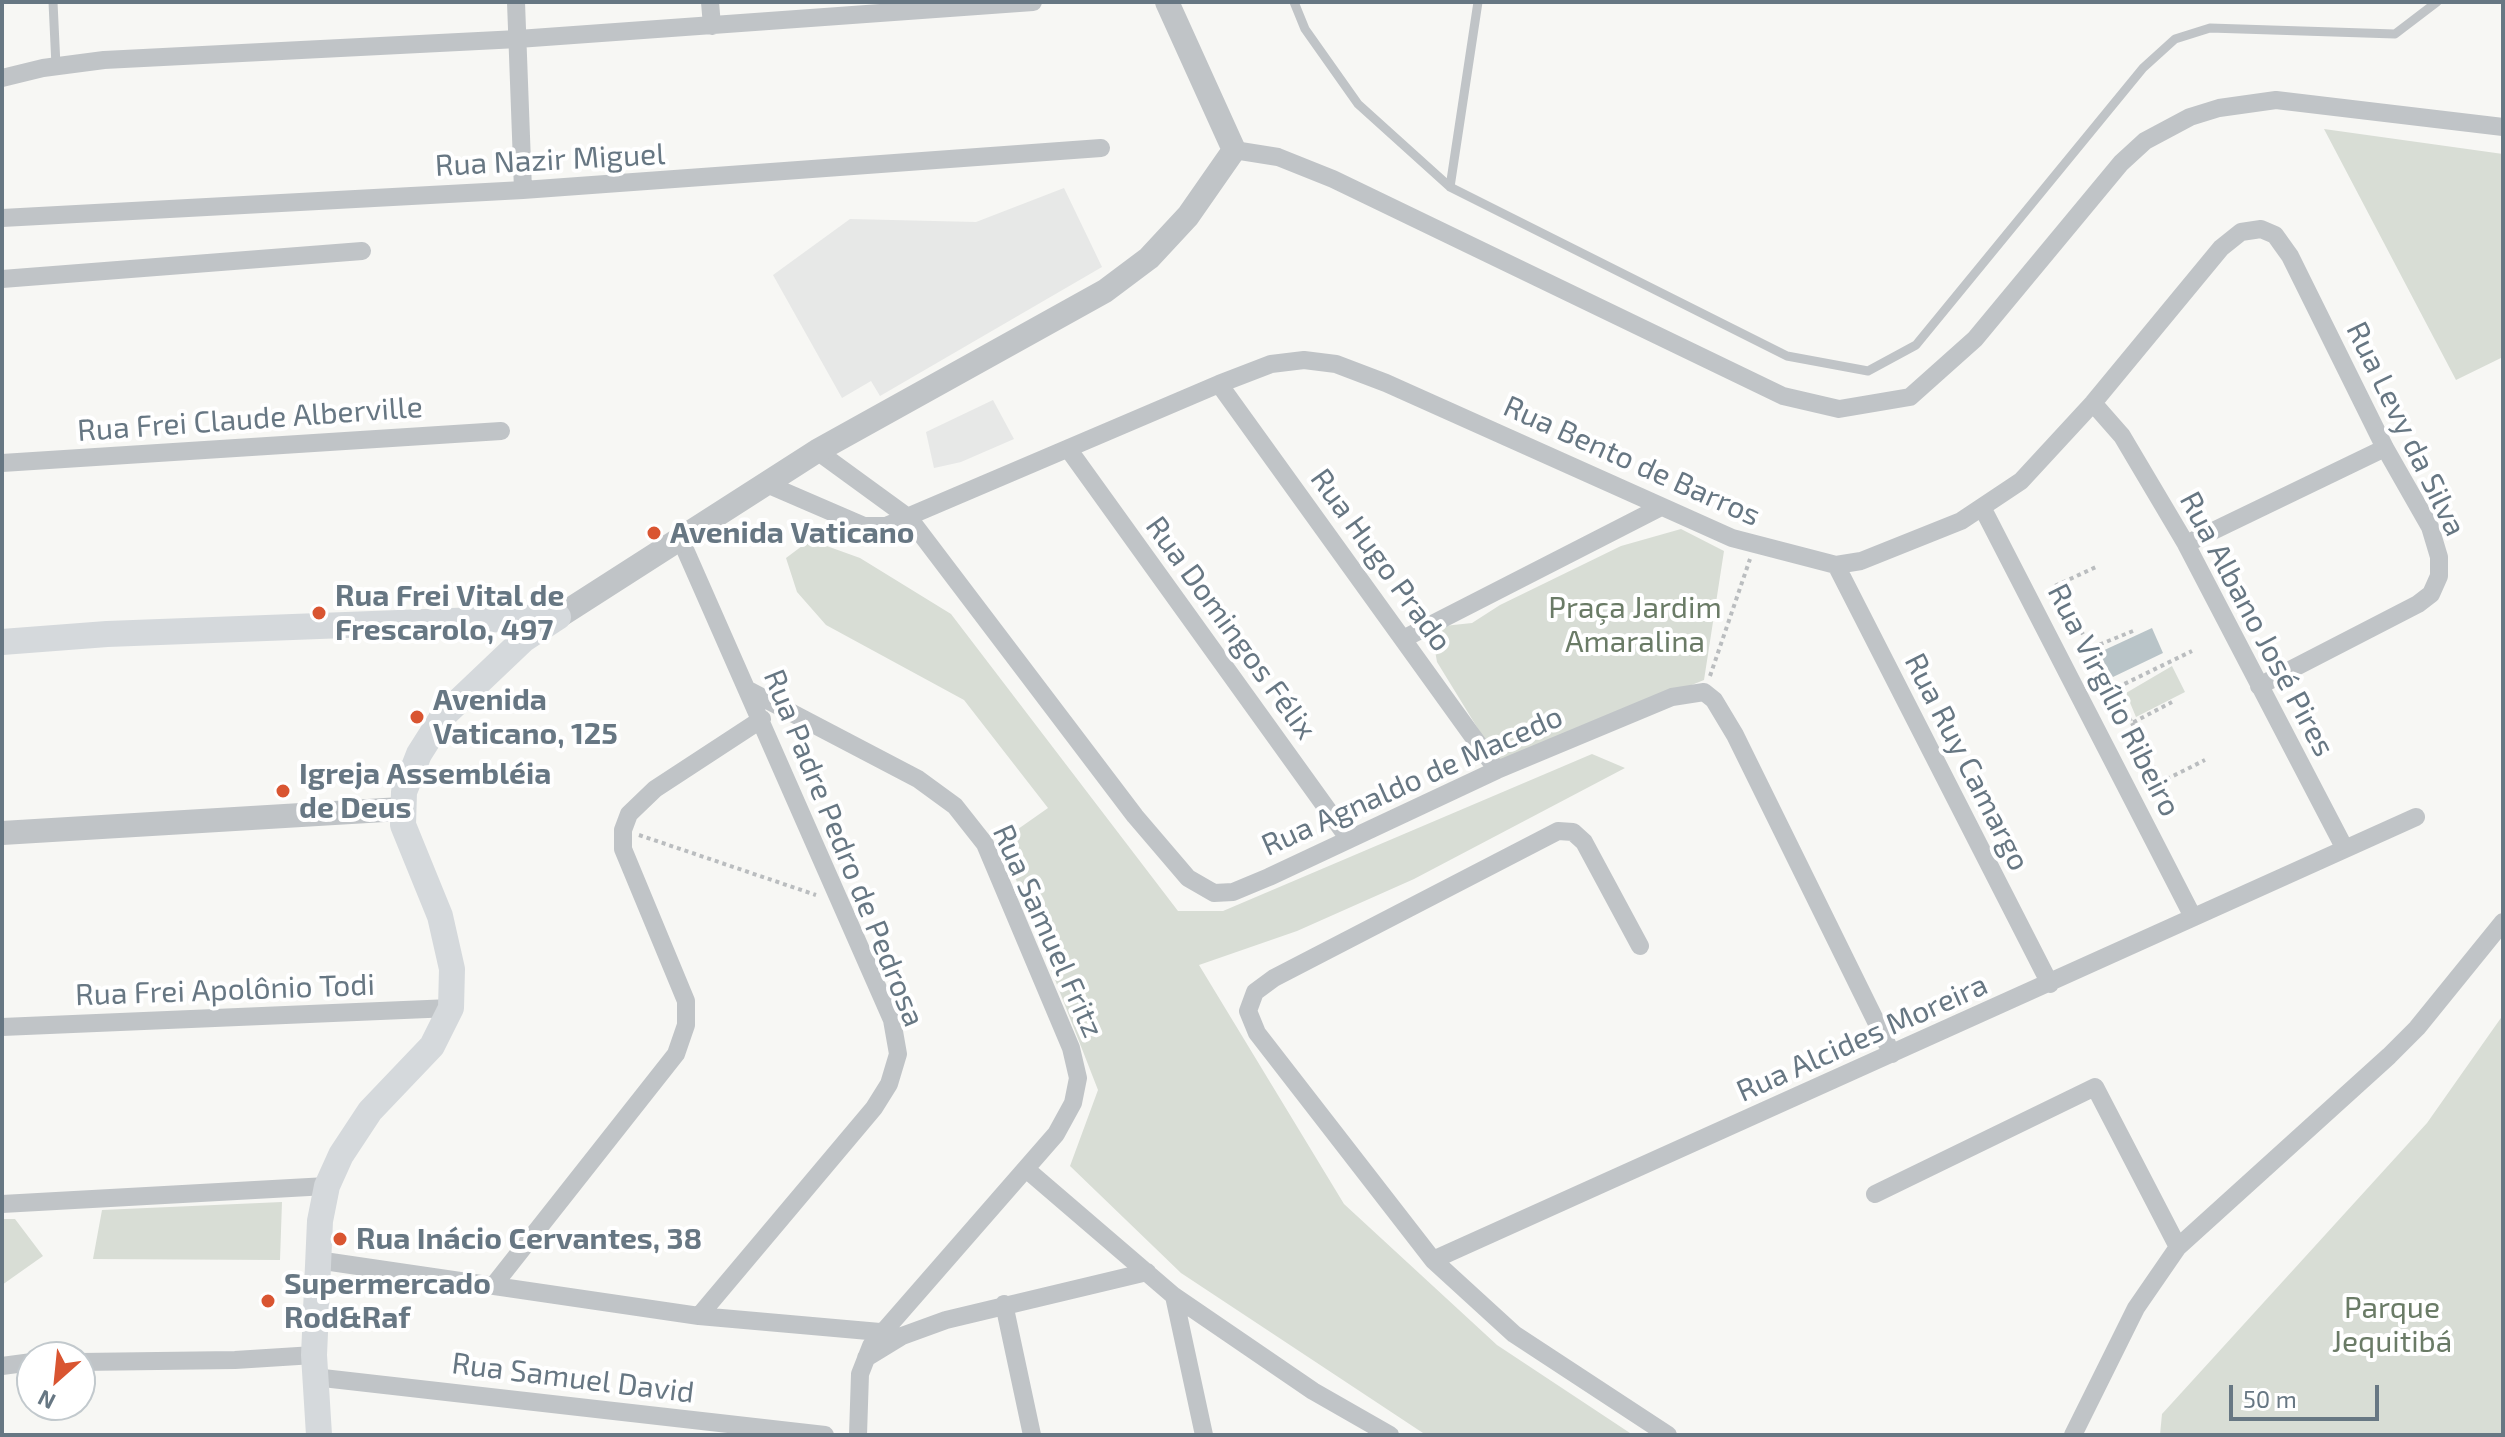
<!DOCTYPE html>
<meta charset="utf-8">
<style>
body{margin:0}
#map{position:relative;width:2505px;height:1437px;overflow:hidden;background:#f7f7f4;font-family:"Exo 2",sans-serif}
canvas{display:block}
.frame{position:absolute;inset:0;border:4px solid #677783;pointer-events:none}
.north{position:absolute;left:16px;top:1341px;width:80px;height:80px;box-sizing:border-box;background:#fff;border:2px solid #c2c9cd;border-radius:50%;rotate:207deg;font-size:22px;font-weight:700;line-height:32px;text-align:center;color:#677783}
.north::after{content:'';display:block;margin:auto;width:28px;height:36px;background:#d95531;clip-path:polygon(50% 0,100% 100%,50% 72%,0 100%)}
.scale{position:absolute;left:2229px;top:1385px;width:150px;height:36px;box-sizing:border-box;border:4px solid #677783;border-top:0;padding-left:10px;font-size:24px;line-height:28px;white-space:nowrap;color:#677783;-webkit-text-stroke:6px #fff;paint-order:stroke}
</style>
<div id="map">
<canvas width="2505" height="1437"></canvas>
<div class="frame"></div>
<div class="north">N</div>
<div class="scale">50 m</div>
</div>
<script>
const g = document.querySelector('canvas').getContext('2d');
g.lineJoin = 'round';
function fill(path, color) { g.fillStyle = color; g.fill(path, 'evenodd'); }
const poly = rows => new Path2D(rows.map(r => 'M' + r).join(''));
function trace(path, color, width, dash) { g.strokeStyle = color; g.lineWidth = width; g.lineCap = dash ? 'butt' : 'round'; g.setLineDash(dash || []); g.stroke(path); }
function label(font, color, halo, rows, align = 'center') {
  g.font = font + ' "Exo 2",sans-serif'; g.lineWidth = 8; g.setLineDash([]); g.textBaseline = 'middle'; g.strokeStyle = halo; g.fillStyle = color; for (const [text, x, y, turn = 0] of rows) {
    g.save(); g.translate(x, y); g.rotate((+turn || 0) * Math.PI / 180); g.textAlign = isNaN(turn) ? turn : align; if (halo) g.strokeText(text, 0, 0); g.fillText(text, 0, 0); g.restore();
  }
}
const built = poly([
 [1064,188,1102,267,880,396,871,381,842,398,773,275,850,219,976,222],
 [993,400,1014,439,961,462,934,468,926,432]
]);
const green = poly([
 [2324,129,2503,154,2503,357,2456,380],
 [1681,529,1724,551,1704,680,1499,763,1437,662,1432,633,1444,626,1472,623,1500,605,1621,546],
 [810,540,860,558,951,614,1178,911,1223,911,1592,754,1625,768,1414,879,1297,931,1199,965,1344,1204,1497,1345,1633,1435,1426,1435,1181,1273,1070,1166,1098,1090,1001,841,1048,808,964,700,826,625,797,592,786,558],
 [2172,666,2185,692,2136,717,2126,693],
 [2503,1015,2503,1435,2160,1435,2162,1414,2427,1123],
 [282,1202,280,1260,93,1259,102,1210],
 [2,1219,15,1219,43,1256,2,1285]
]);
const water = poly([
 [2152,628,2163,653,2113,677,2098,653]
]);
const path = poly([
 [2133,631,2091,648,2114,689,2192,651],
 [2091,648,2055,586,2096,567],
 [1710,676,1750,559],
 [2114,689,2132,723,2172,702],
 [2132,723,2161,782,2205,760],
 [639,835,816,895]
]);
const service = poly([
 [53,2,56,66],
 [1294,2,1305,29,1358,104,1450,187,1787,356,1868,371,1916,345,2143,68,2175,39,2210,28,2395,34,2437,2],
 [1450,187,1478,2]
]);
const minor = poly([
 [516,2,523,190],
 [710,2,712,26],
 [2,78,43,68,104,60,518,39,1033,2],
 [1234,150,1278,157,1333,179,1783,396,1839,409,1910,397,1975,339,2121,163,2145,141,2190,117,2219,108,2276,100,2503,127],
 [2,218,523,190,1101,148],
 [2,279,362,251],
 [1219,384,1497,770],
 [1069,450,1348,838],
 [817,451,909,518,1135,816,1188,878,1214,893,1233,892,1269,877,1497,770,1672,697,1704,692,1714,700,1735,735,1892,1054],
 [2,463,501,431],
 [769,485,864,526,886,526,1219,384,1271,364,1304,360,1336,364,1386,383,1732,538,1836,565,1861,561,1961,521,2021,481,2093,403,2221,248,2241,232,2261,229,2275,235,2290,256,2385,448,2430,527,2439,557,2439,576,2431,594,2418,604,2259,686],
 [1983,509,2193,917],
 [680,538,892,1020,898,1054,889,1084,874,1108,699,1316],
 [2186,544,2385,448],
 [1836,565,2050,984],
 [1405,638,1661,507],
 [750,691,918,779,955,806,985,844,1071,1048,1078,1078,1073,1103,1056,1134,871,1346,860,1374,858,1435],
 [2345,849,2416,817],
 [1640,946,1584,842,1573,832,1558,831,1274,978,1255,992,1248,1011,1257,1033,1433,1260,1514,1334,1668,1435],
 [2,1027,451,1008],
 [1026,1169,1174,1296,1313,1391,1390,1435],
 [1875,1194,2095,1087,2178,1247],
 [2,1204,327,1186],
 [317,1260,699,1316,880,1332],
 [1433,1260,2345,849,2186,544,2122,436,2093,403],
 [493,1286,676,1054,686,1025,686,1001,623,849,623,830,629,814,655,789,762,719],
 [1174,1296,1204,1435],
 [1004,1304,1032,1435],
 [866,1358,902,1336,946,1320,1147,1272],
 [80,1362,235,1360,314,1355],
 [2,1366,32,1362],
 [314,1377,825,1435],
 [2073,1435,2136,1308,2178,1247,2389,1056,2417,1028,2503,922]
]);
const tertiary = poly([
 [558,617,817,451,1105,291,1149,258,1188,216,1234,150,1167,2],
 [2,833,401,809]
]);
const secondary = poly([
 [2,642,107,634,558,617],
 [319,1435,314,1355,320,1221,327,1186,341,1155,370,1111,432,1046,451,1008,452,969,440,916,403,825,404,792,419,754,443,716,523,640,558,617]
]);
const markers = [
 [654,533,8,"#d95531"],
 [319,613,8,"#d95531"],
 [417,717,8,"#d95531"],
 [283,791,8,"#d95531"],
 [340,1239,8,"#d95531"],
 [268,1301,8,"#d95531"]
];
const streetNames = [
 ["Rua Nazir Miguel",550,160,-3],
 ["Rua Frei Claude Alberville",250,419,-4],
 ["Rua Levy da Silva",2406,429,64],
 ["Rua Bento de Barros",1632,461,24],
 ["Rua Hugo Prado",1381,560,54],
 ["Rua Albano José Pires",2257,624,62],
 ["Rua Domingos Félix",1231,628,54],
 ["Rua Virgílio Ribeiro",2114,700,63],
 ["Rua Ruy Camargo",1967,762,63],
 ["Rua Agnaldo de Macedo",1412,781,-24],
 ["Rua Padre Pedro de Pedrosa",844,848,68],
 ["Rua Samuel Fritz",1048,931,66],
 ["Rua Frei Apolônio Todi",225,990,-2],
 ["Rua Alcides Moreira",1862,1038,-24],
 ["Rua Samuel David",573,1378,7]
];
const poiNames = [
 ["Avenida Vaticano",670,533],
 ["Rua Frei Vital de",335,596],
 ["Frescarolo, 497",335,630],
 ["Avenida",433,700],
 ["Vaticano, 125",433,734],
 ["Igreja Assembléia",299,774],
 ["de Deus",299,808],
 ["Rua Inácio Cervantes, 38",356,1239],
 ["Supermercado",284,1284],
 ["Rod&Raf",284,1318]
];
const parkNames = [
 ["Praça Jardim",1635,608],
 ["Amaralina",1635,642],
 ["Parque",2392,1308],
 ["Jequitibá",2392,1342]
];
fill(built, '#e7e8e7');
fill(green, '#d8ddd5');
fill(water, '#b9c4c8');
trace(path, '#babdbf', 4, [4, 4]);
trace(service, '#c0c4c7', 9);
trace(minor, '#c0c4c7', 18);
trace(tertiary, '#c0c4c7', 24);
trace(secondary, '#d5d9dc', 26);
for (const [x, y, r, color] of markers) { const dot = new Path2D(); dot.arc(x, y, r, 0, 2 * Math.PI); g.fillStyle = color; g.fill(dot); trace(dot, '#fff', 3); }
label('30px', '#677783', '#fff', streetNames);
label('bold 30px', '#677783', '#fff', poiNames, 'left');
label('30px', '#6a7b66', '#fff', parkNames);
</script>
